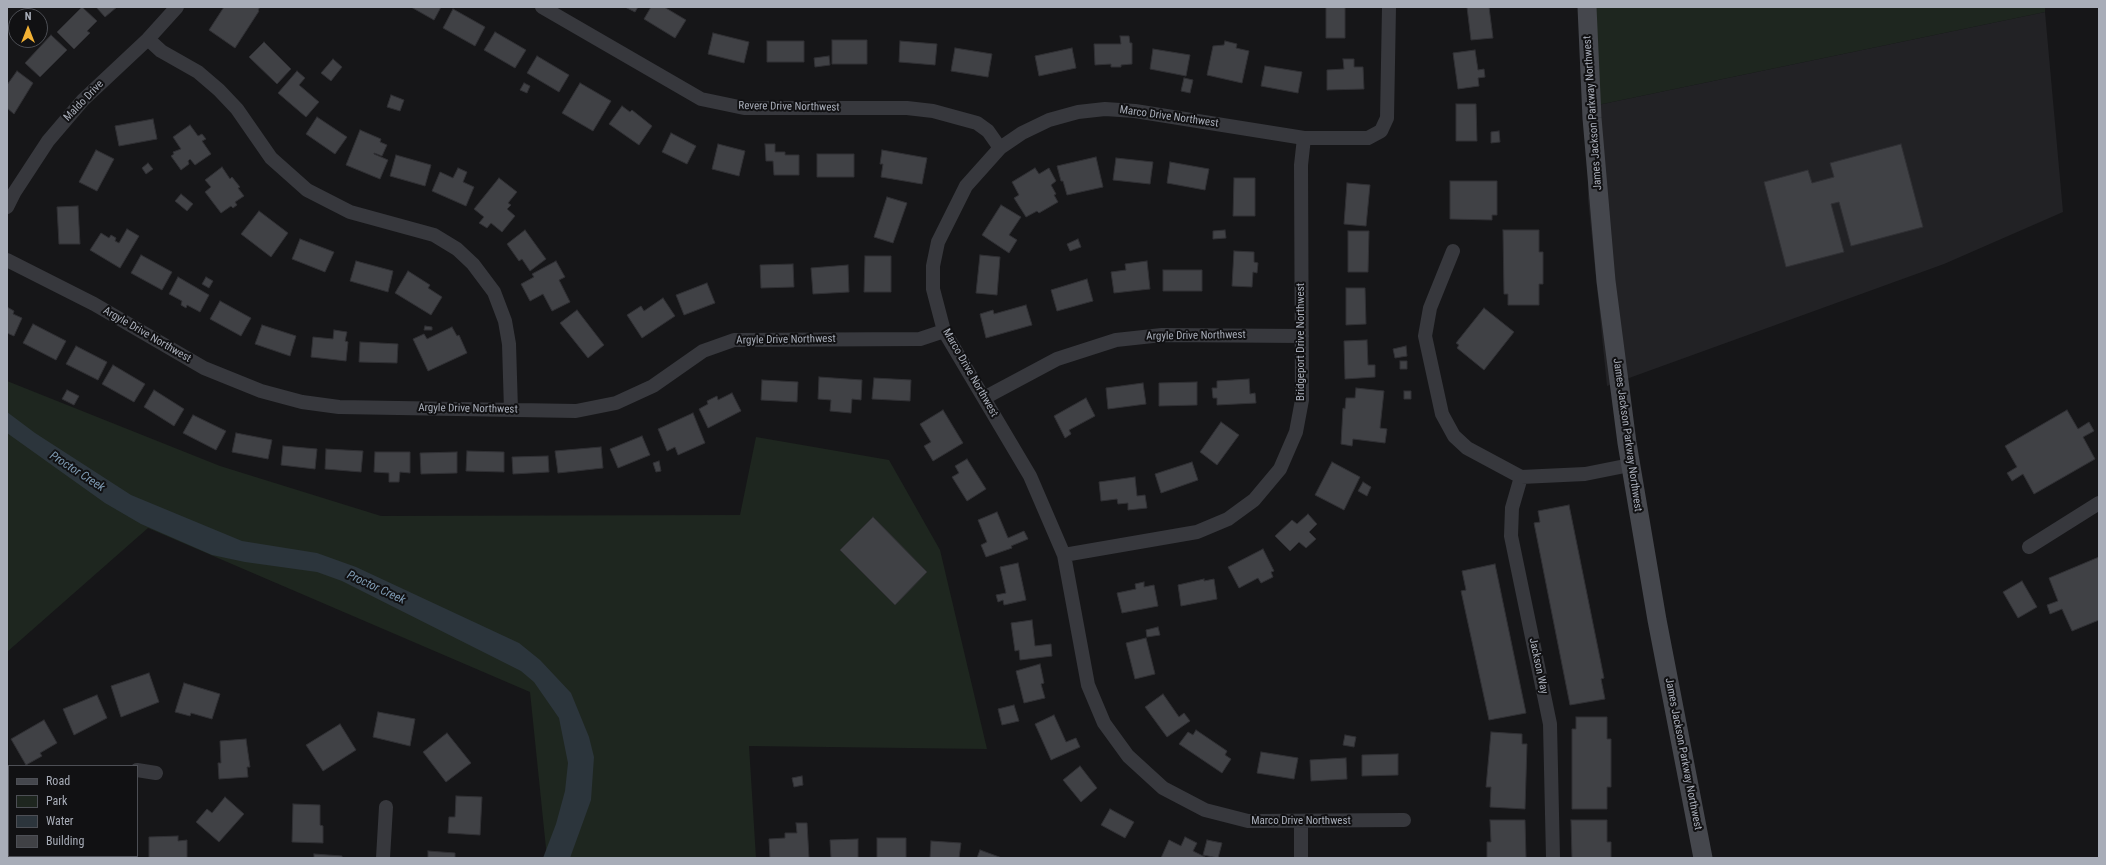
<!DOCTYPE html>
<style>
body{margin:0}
#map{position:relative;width:2106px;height:865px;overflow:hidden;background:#161618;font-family:"Roboto Condensed",sans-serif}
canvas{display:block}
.frame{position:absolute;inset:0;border:8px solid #a8adb8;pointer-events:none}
.legend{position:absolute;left:8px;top:765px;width:130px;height:92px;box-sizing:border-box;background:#111113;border:1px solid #4d4f55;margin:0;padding:5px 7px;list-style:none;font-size:12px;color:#a8adb8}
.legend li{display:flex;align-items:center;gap:8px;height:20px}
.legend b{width:20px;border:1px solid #4d4f55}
.north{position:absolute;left:8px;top:8px;width:40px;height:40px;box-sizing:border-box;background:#111113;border:1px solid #4d4f55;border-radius:50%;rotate:0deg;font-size:11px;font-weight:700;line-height:16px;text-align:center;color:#a8adb8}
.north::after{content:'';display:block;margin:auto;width:14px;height:18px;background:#f2b134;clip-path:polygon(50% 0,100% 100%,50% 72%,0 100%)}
</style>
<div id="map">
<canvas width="2106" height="865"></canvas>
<div class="frame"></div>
<ul class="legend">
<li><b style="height:5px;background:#45474d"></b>Road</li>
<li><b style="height:11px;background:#1e261f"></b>Park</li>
<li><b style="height:11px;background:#2c353c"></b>Water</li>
<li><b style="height:11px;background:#404145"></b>Building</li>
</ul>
<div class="north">N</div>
</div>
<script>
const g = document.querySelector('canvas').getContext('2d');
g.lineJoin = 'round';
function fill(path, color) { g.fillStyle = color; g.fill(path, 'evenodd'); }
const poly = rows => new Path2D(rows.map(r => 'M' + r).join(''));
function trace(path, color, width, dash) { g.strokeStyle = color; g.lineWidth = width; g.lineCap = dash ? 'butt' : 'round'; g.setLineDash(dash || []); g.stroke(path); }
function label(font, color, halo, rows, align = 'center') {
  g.font = font + ' "Roboto Condensed",sans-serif'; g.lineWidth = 4; g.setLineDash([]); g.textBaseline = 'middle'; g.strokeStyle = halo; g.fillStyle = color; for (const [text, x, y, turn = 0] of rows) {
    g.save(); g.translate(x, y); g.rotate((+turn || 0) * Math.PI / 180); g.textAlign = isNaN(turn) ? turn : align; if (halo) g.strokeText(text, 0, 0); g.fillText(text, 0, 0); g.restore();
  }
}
const built = poly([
 [2045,12,2063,212,1944,264,1607,386,1588,199,1588,107]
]);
const green = poly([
 [1588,7,2045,7,2045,12,1588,107],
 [7,381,220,466,381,516,740,515,756,437,889,460,940,550,987,749,749,746,756,858,547,858,530,692,148,528,7,652]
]);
const water = poly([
 [7,412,35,433,131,495,242,541,317,553,356,567,519,643,540,660,571,693,589,737,594,757,591,800,570,858,543,858,556,824,565,791,568,763,559,718,534,682,521,671,342,581,317,572,245,562,212,555,141,524,105,503,7,433]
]);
const building = poly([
 [82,7,97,21,87,31,90,33,74,49,57,32,82,7],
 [96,7,117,7,105,17,96,7],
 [224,7,260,7,258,10,259,11,235,48,209,30,224,7],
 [411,7,441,7,434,20,411,7],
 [625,7,638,7,635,12,625,7],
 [651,7,664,7,686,20,675,38,644,19,651,7],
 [1326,7,1345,7,1345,38,1326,38,1326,7],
 [1467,7,1489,7,1493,38,1471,40,1467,7],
 [453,9,485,27,475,46,443,28,453,9],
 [495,32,526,50,515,68,484,50,495,32],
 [713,33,749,42,744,63,708,54,713,33],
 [51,35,67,50,40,77,25,63,51,35],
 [1120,36,1129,36,1130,43,1132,43,1132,64,1121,65,1121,67,1111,67,1111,64,1095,65,1094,44,1121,44,1120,36],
 [832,40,867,40,867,64,832,64,832,40],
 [767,41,804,41,804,62,767,62,767,41],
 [900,41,937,44,935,65,899,62,900,41],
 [1225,41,1237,44,1236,48,1249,51,1242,83,1207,75,1213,46,1224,45,1225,41],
 [264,42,291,69,277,84,249,57,264,42],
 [955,48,992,54,988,77,951,71,955,48],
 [1072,48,1076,68,1039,76,1035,56,1072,48],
 [1153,49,1190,55,1186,76,1150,69,1153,49],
 [1475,50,1478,70,1484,69,1485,77,1478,78,1479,86,1458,89,1453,53,1475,50],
 [537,56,569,75,559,92,527,73,537,56],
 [829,56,830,65,815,67,814,58,829,56],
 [333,59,342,67,331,81,321,73,333,59],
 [1343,59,1354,59,1354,67,1363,67,1364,89,1327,90,1327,70,1344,69,1343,59],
 [1265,66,1302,72,1298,93,1261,86,1265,66],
 [17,71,33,83,14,114,7,108,7,85,17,71],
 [297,71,305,78,299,85,319,102,306,117,278,93,297,71],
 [1184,78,1193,80,1190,93,1181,91,1184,78],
 [524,83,530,86,527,93,520,90,524,83],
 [580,83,611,101,593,131,562,113,580,83],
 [391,95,404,100,400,111,387,107,391,95],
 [1456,104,1476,104,1477,141,1456,141,1456,104],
 [622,106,630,112,632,110,652,126,639,145,609,124,622,106],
 [317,117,347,137,335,154,306,134,317,117],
 [153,119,157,139,119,146,115,126,153,119],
 [190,125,198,136,202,134,206,139,202,141,211,154,195,165,190,159,188,161,189,164,181,170,171,156,174,154,173,152,181,149,173,137,190,125],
 [360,130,381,139,380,142,387,145,382,156,374,153,374,154,388,160,380,179,346,165,360,130],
 [1499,131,1500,142,1491,143,1491,132,1499,131],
 [671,133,696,146,687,164,662,152,671,133],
 [718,144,745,151,739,176,712,169,718,144],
 [765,144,775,144,775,152,785,152,785,155,799,155,799,175,774,175,773,161,766,161,765,144],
 [1901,144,1923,227,1851,246,1839,202,1831,204,1844,252,1786,267,1764,182,1808,170,1812,183,1834,177,1830,163,1901,144],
 [96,150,114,159,97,191,79,182,96,150],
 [882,150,927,158,922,184,881,177,883,164,880,164,882,150],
 [817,154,854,154,854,177,817,177,817,154],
 [396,155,431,165,425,186,390,176,396,155],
 [1096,157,1103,187,1067,195,1063,181,1061,181,1057,166,1096,157],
 [1116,158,1153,162,1150,184,1113,180,1116,158],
 [1170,162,1209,169,1205,190,1167,183,1170,162],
 [148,163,153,169,146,174,142,168,148,163],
 [222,167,230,179,232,177,240,187,238,188,244,196,235,202,237,205,233,208,231,206,221,213,205,192,211,187,205,180,222,167],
 [458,168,467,172,463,182,474,187,466,206,432,191,440,172,453,178,458,168],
 [1035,168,1039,174,1049,168,1056,181,1051,185,1056,194,1054,195,1058,202,1039,213,1037,211,1026,217,1014,198,1019,195,1012,182,1035,168],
 [499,178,517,192,508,203,511,205,507,209,515,216,502,232,491,223,487,228,479,223,484,217,474,209,499,178],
 [1234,178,1255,178,1255,216,1233,216,1234,178],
 [1450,181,1497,181,1497,215,1492,215,1492,220,1450,219,1450,181],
 [1347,183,1370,185,1366,226,1344,224,1347,183],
 [181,194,193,204,187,211,175,201,181,194],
 [887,197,907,203,893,243,874,237,887,197],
 [1001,205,1021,217,1009,235,1017,240,1009,253,982,235,1001,205],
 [78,206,80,244,59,244,57,207,78,206],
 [259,211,288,233,271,257,241,234,259,211],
 [127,229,139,236,120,268,90,250,101,233,109,238,111,235,116,238,115,241,119,243,127,229],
 [525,230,546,259,530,271,522,259,519,261,507,244,525,230],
 [1225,230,1226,238,1213,239,1213,231,1225,230],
 [1503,230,1539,230,1539,252,1543,252,1543,284,1539,284,1539,305,1508,305,1508,294,1504,294,1503,230],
 [1348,231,1369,231,1368,272,1348,272,1348,231],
 [300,239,334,252,325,272,292,259,300,239],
 [1078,239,1081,247,1070,251,1067,244,1078,239],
 [1234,251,1254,252,1254,262,1258,263,1257,273,1253,272,1252,287,1232,286,1234,251],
 [141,255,172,272,162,290,131,273,141,255],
 [980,255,1000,257,997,295,976,293,980,255],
 [865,256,891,256,891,292,864,292,865,256],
 [356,261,393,271,388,292,350,281,356,261],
 [556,261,565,277,559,280,570,302,552,311,543,294,530,301,521,284,534,277,532,274,556,261],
 [1147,261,1150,289,1114,293,1111,272,1126,270,1125,264,1147,261],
 [793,264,794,287,761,288,760,265,793,264],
 [848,265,849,292,813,294,811,268,848,265],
 [1163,270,1202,270,1202,291,1163,291,1163,270],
 [408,271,430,285,428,288,442,297,431,315,395,293,408,271],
 [178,277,209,295,200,312,187,305,186,308,181,305,182,301,169,294,178,277],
 [206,277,213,281,209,288,202,284,206,277],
 [1087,279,1093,301,1057,311,1051,290,1087,279],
 [707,283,715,303,684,315,676,295,707,283],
 [1346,288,1365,288,1366,324,1346,325,1346,288],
 [663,298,675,316,642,338,627,315,641,306,644,311,663,298],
 [220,301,251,318,241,336,210,319,220,301],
 [1026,305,1032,325,986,338,980,314,993,310,994,314,1026,305],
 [7,307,14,311,13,314,22,318,14,336,7,333,7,307],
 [1484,308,1514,332,1484,370,1457,348,1459,345,1456,343,1484,308],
 [577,310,604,345,588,358,560,323,577,310],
 [33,324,66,341,56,360,23,343,33,324],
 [262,325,296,336,290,356,255,344,262,325],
 [425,326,432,327,432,330,424,330,425,326],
 [452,327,457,336,459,335,467,353,428,371,413,339,424,334,427,339,452,327],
 [334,330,347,332,345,341,348,342,346,361,311,357,313,337,333,339,334,330],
 [1367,340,1368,365,1375,365,1375,377,1345,379,1344,341,1367,340],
 [360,342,398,344,397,363,359,362,360,342],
 [76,346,107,362,98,380,66,364,76,346],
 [1406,346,1407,356,1395,358,1393,349,1406,346],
 [1400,361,1407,361,1407,369,1400,369,1400,361],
 [113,365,145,384,134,402,102,384,113,365],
 [819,377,862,380,861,400,852,399,851,413,830,411,831,400,818,399,819,377],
 [874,378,911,380,910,401,872,399,874,378],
 [1249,379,1250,394,1255,393,1256,403,1217,405,1217,398,1213,398,1212,388,1217,388,1217,381,1249,379],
 [762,380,798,382,797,402,761,400,762,380],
 [1197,382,1197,405,1159,406,1159,383,1197,382],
 [1143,383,1146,404,1108,409,1106,388,1143,383],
 [1356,388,1384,391,1380,428,1387,429,1385,443,1353,439,1352,446,1341,444,1343,408,1345,409,1346,398,1355,398,1356,388],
 [67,390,79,396,74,405,62,399,67,390],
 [154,390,184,409,174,426,144,407,154,390],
 [1404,391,1411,391,1411,399,1404,399,1404,391],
 [732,393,741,411,708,428,699,409,708,404,707,401,717,396,718,400,732,393],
 [1086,398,1095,416,1069,430,1071,434,1065,438,1054,416,1086,398],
 [943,410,963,443,933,461,924,446,931,442,920,424,943,410],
 [2067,410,2078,429,2089,422,2094,431,2083,437,2095,459,2034,494,2023,474,2012,481,2007,473,2017,467,2005,446,2067,410],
 [693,413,705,443,678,455,675,447,667,451,658,429,693,413],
 [193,415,226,431,216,450,183,433,193,415],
 [1221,422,1239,435,1217,465,1200,452,1221,422],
 [236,433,272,440,268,459,232,452,236,433],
 [642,436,650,455,618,468,610,449,642,436],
 [283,446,317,449,315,469,281,465,283,446],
 [601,447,603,468,558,473,555,451,601,447],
 [326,449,363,451,361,472,325,469,326,449],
 [467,451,504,452,504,472,466,471,467,451],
 [375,452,410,452,410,473,400,472,399,482,389,482,389,473,374,472,375,452],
 [457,452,457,473,421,474,420,453,457,452],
 [548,456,549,472,513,474,512,457,548,456],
 [967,459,986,489,967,501,952,477,959,473,955,466,967,459],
 [659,461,661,471,656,472,653,463,659,461],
 [1192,462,1198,480,1161,493,1155,474,1192,462],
 [1332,462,1360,477,1344,510,1315,495,1332,462],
 [1135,477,1137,496,1145,495,1147,508,1128,510,1128,503,1118,504,1117,499,1101,501,1099,482,1135,477],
 [1363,482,1371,487,1367,496,1358,491,1363,482],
 [1569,505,1604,678,1601,679,1605,699,1570,705,1534,523,1540,522,1538,511,1569,505],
 [997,512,1008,538,1024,531,1028,539,1011,546,1012,548,986,557,981,545,987,542,978,520,997,512],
 [1308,514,1317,524,1309,532,1316,539,1306,548,1299,542,1290,551,1275,536,1292,520,1297,524,1308,514],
 [873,517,927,572,895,605,840,550,873,517],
 [1263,549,1274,571,1271,572,1273,577,1261,583,1258,578,1239,588,1228,567,1263,549],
 [2099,557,2099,620,2072,631,2062,609,2050,614,2047,605,2058,601,2049,578,2099,557],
 [1018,563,1026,600,1004,605,1003,600,998,602,996,595,1006,593,1000,567,1018,563],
 [1495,564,1526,713,1489,720,1461,591,1466,590,1462,571,1495,564],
 [1204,579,1204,581,1214,579,1217,599,1181,606,1178,585,1204,579],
 [2022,581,2037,607,2018,618,2003,592,2022,581],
 [1144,582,1144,587,1154,585,1158,606,1122,613,1117,593,1136,589,1135,584,1144,582],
 [1032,620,1035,646,1051,644,1052,656,1020,660,1019,650,1015,651,1011,623,1032,620],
 [1158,627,1160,635,1147,637,1146,630,1158,627],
 [1146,638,1155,674,1135,679,1126,643,1146,638],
 [1040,664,1044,683,1041,684,1045,698,1024,703,1016,671,1040,664],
 [149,673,159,702,121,717,111,686,149,673],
 [184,683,220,694,212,719,191,713,190,716,175,712,184,683],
 [1163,694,1179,717,1184,713,1190,721,1167,737,1145,707,1163,694],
 [97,695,107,718,74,735,63,709,97,695],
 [1014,705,1019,721,1002,725,998,709,1014,705],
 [378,712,415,719,410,746,373,737,378,712],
 [1054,715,1066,742,1076,738,1080,747,1051,760,1035,724,1054,715],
 [1576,717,1607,717,1607,739,1611,739,1611,787,1607,787,1607,809,1572,809,1572,729,1576,729,1576,717],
 [44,720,57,743,40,753,42,756,26,765,11,739,44,720],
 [340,724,356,750,323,771,306,745,340,724],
 [1196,730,1227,751,1225,755,1231,759,1222,773,1179,744,1188,732,1193,735,1196,730],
 [1491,732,1522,734,1522,744,1527,744,1525,809,1490,807,1491,787,1486,787,1491,732],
 [447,733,471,763,446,782,423,752,447,733],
 [1345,735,1356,737,1354,747,1343,745,1345,735],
 [246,739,250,767,247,767,248,777,219,779,218,763,221,763,220,741,246,739],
 [1261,752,1298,758,1294,779,1257,773,1261,752],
 [1398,754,1398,775,1362,776,1362,755,1398,754],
 [1346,758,1347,779,1311,781,1310,760,1346,758],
 [7,765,9,767,9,780,7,782,7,765],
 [1080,766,1097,788,1081,802,1063,780,1080,766],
 [802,776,803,785,794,787,792,778,802,776],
 [456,796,482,797,480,835,448,833,449,817,455,817,456,796],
 [225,797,244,814,219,842,196,822,207,809,212,813,225,797],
 [293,804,320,805,320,825,323,826,323,843,292,842,293,804],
 [1110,809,1134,822,1125,838,1101,825,1110,809],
 [1490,820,1525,820,1526,858,1487,858,1487,842,1491,842,1490,820],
 [1571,820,1607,820,1607,842,1611,842,1611,858,1572,858,1571,820],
 [796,823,807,823,809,858,770,858,769,839,785,838,785,833,797,833,796,823],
 [178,836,178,841,187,840,187,858,149,858,149,837,178,836],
 [1185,837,1197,843,1193,851,1207,858,1161,858,1169,840,1181,846,1185,837],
 [877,838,906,838,906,858,877,858,877,838],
 [858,839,858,858,831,858,830,840,858,839],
 [1207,840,1222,843,1218,858,1203,855,1207,840],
 [931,841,961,843,959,858,930,858,931,841],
 [980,850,1002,858,977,858,980,850],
 [428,851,455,853,455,858,428,858,428,851],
 [314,854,342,856,342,858,314,858,314,854]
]);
const street = poly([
 [542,7,701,99,744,108,907,108,933,111,977,123,988,131,1000,148],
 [1389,7,1387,118,1381,131,1368,138,1304,138,1135,111,1105,109,1078,112,1049,120,1022,133,1000,148,966,186,938,242,933,266,933,289,944,331,1030,476,1064,555,1088,685,1104,723,1128,756,1163,788,1205,810,1248,821,1404,820],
 [148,39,161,51,198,72,219,90,237,109,271,158,307,190,350,212,434,235,457,249,473,264,494,292,505,321,509,344,511,410],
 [7,207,14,193,48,141,83,100,148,39,177,7],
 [1453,251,1430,308,1425,336,1442,414,1454,436,1467,448,1521,477,1585,474,1630,465],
 [7,260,94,304,204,368,261,391,302,402,339,407,576,411,616,403,653,386,703,351,734,340,920,339,944,331],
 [984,398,1057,359,1116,340,1162,335,1302,336],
 [1521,477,1512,508,1511,536,1550,724,1553,858],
 [2029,547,2099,503],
 [1064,555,1197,532,1228,519,1254,500,1280,469,1296,432,1302,400,1301,165,1304,138],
 [137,770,156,773],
 [1301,822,1301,858],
 [7,844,9,842],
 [383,858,386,807]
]);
const secondary = poly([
 [1587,7,1592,118,1606,281,1627,443,1657,620,1703,858]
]);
const streetNames = [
 ["Maldo Drive",84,101,-46],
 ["Revere Drive Northwest",789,107,1],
 ["James Jackson Parkway Northwest",1593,113,-94],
 ["Marco Drive Northwest",1169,117,8],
 ["Argyle Drive Northwest",147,335,30],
 ["Argyle Drive Northwest",1196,336,-1],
 ["Argyle Drive Northwest",786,340,-1],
 ["Bridgeport Drive Northwest",1301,342,-90],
 ["Marco Drive Northwest",970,373,60],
 ["Argyle Drive Northwest",468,409,1],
 ["James Jackson Parkway Northwest",1627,435,82],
 ["Jackson Way",1538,666,78],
 ["James Jackson Parkway Northwest",1683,754,79],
 ["Marco Drive Northwest",1301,821]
];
const waterNames = [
 ["Proctor Creek",77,472,33],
 ["Proctor Creek",376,588,25]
];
fill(built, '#222225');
fill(green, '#1e261f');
fill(water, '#2c353c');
fill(building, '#404145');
trace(building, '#303034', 1);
trace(street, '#37383d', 14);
trace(secondary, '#45474d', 19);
label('11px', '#a8adb8', '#111113', streetNames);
label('italic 12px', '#7f9bb3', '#111113', waterNames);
</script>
